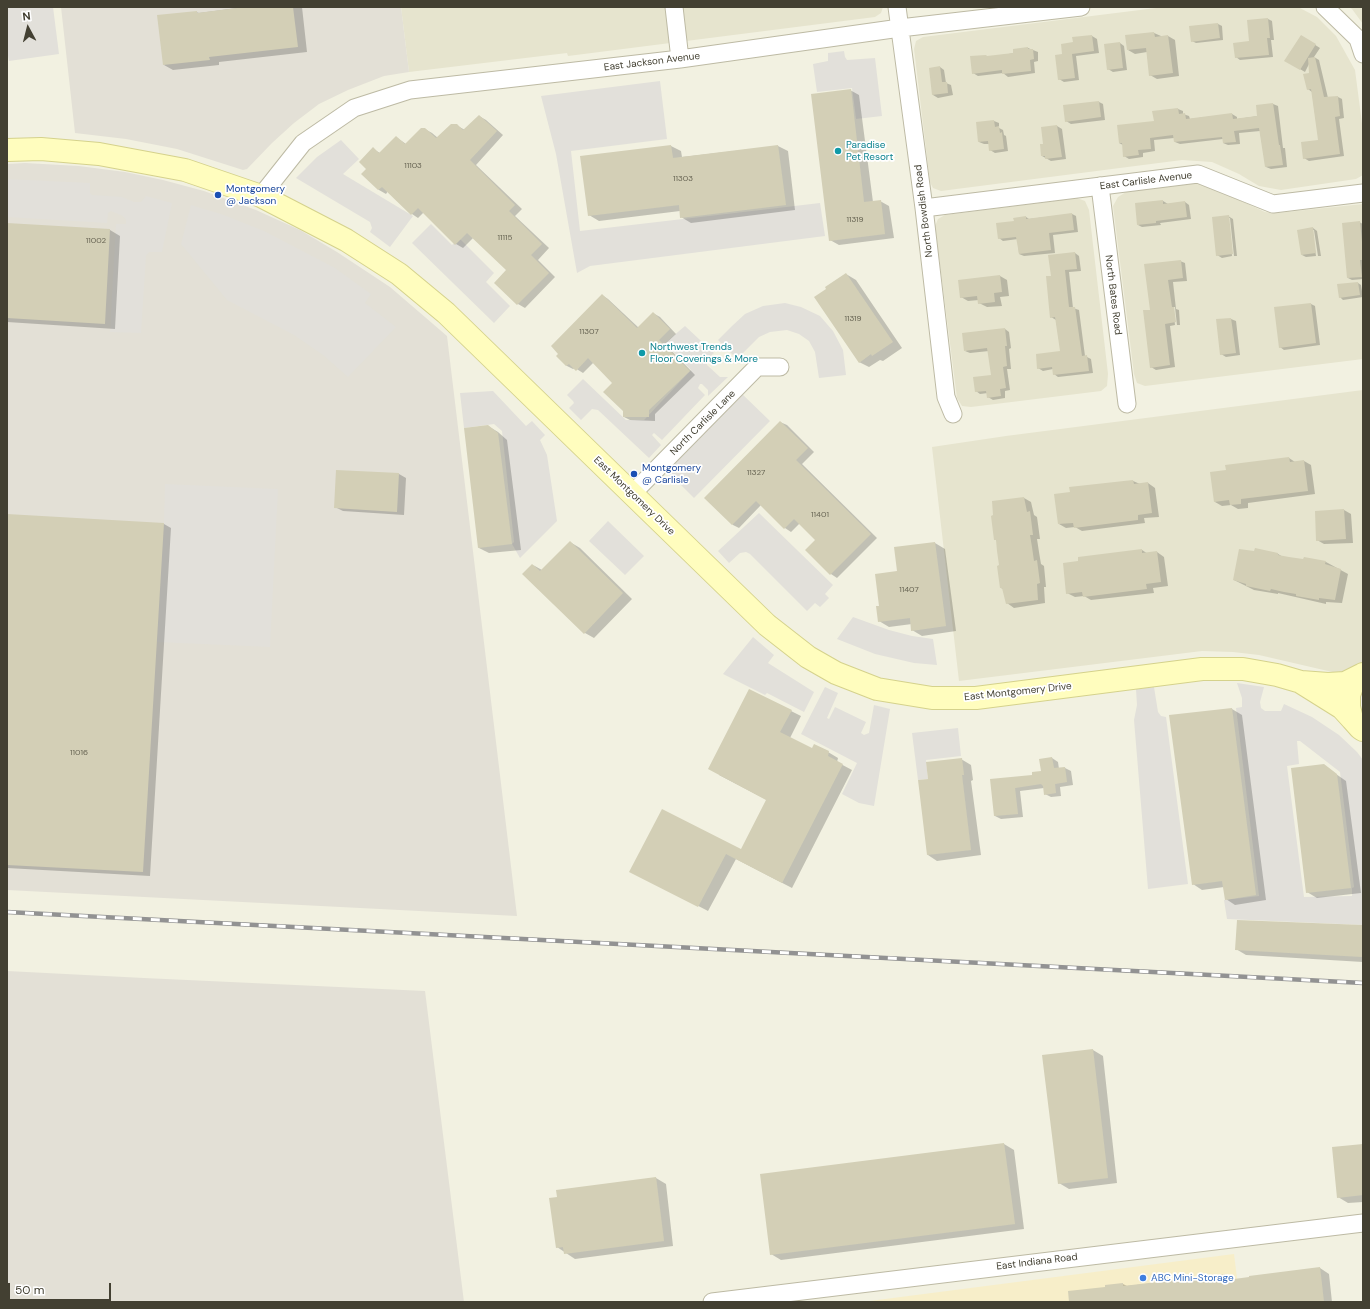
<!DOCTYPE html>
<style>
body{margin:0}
#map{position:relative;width:1370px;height:1309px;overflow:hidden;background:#f2f1e1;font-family:"DM Sans",sans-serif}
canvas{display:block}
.frame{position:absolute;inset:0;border:8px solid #434032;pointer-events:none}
.north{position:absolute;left:8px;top:8px;width:40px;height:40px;-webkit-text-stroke:3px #fff;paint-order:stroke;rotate:353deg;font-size:11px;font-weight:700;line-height:16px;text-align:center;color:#434032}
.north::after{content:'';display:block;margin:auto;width:14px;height:18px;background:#434032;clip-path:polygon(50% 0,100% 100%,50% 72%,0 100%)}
.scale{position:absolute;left:8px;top:1283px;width:103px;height:18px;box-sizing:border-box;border:2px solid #434032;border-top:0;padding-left:5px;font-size:12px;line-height:14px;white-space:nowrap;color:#434032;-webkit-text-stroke:3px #fff;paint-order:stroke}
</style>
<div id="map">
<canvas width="1370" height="1309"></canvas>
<div class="frame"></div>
<div class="north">N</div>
<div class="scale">50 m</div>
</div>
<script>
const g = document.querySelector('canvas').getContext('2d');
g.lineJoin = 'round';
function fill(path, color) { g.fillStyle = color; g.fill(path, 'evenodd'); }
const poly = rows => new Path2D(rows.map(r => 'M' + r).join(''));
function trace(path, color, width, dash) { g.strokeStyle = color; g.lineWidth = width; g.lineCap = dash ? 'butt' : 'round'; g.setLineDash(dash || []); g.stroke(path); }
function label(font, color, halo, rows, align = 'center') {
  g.font = font + ' "DM Sans",sans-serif'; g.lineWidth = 3.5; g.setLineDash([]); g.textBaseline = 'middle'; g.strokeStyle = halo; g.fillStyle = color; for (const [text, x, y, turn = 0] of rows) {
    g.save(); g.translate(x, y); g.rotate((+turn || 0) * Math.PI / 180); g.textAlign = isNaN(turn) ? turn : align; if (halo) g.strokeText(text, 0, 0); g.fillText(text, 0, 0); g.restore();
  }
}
const residential = poly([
 [401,7,883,7,881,13,875,17,568,56,567,53,409,72],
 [1164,7,1298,7,1317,17,1336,36,1355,70,1363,131,1363,175,1356,179,1281,190,1259,186,1239,174,1212,162,1182,160,941,191,933,188,930,182,914,49,916,41,923,37],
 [1349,7,1363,7,1363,24,1352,9],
 [1195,183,1207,185,1265,212,1277,213,1363,204,1363,359,1145,386,1137,383,1134,374,1113,206,1118,197,1126,192],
 [1077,198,1085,201,1089,210,1108,374,1107,386,1101,391,971,407,962,406,957,398,935,226,938,219,945,215],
 [1363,390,1363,662,1351,670,1341,674,1259,655,1233,652,1202,651,959,681,932,447,1006,436]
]);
const commercial = poly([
 [1234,1254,1240,1302,862,1302]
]);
const industrial = poly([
 [61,7,401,7,409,72,384,76,348,90,319,104,294,123,272,143,247,169,243,170,177,149,126,139,75,133],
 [25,163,79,166,125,172,163,180,204,191,256,210,300,230,337,252,390,287,447,336,517,916,7,890,7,164],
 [7,971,144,978,425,991,464,1302,7,1302]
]);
const parking = poly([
 [7,7,53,7,59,54,9,61,7,50],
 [844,51,845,57,847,60,875,58,882,116,856,119,852,88,817,92,813,64,828,61,828,53],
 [660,81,667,139,571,151,580,231,820,203,825,236,590,266,577,273,556,154,541,96],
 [341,140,359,159,343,174,413,216,390,247,370,232,372,228,370,222,296,178,317,157],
 [7,179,90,183,90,193,92,195,122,197,134,202,141,202,146,196,172,203,162,252,149,252,146,256,141,333,110,332,116,224,126,224,126,220,123,216,111,211,108,213,107,223,7,217],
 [191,205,224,215,264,231,335,268,371,294,365,303,396,327,348,377,323,355,294,335,227,300,181,244],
 [431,224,452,245,459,238,494,273,486,282,510,306,494,323,412,243],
 [785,303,801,307,820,316,833,331,843,350,846,375,819,378,815,352,809,341,799,334,787,330,770,332,759,337,737,359,718,340,732,326,745,314,763,306],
 [685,326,714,353,706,360,707,365,720,377,728,377,708,396,708,390,702,384,700,384,698,388,705,395,662,440,654,433,652,435,661,445,649,458,598,410,592,409,581,420,569,408,574,403,573,401,567,395,583,379,626,420,644,420,691,370,665,343],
 [493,391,526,426,532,421,545,435,540,440,547,455,557,521,520,558,512,544,514,542,502,431,494,424,464,428,460,393],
 [740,392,770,421,694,498,665,469],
 [165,484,278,489,270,647,157,642,164,523],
 [759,513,833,585,825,594,829,598,820,607,815,603,807,611,750,554,746,552,740,553,729,563,718,551],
 [608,521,644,556,625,575,589,541],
 [853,617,889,630,912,636,933,639,937,665,914,663,875,654,837,639],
 [753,637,774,655,768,663,814,692,804,712,767,693,765,695,723,674],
 [1237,683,1264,687,1260,702,1261,708,1265,711,1281,711,1284,704,1312,717,1339,735,1357,752,1363,760,1363,925,1227,919,1224,900,1259,896,1236,708,1242,707,1242,698],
 [1297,741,1300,741,1340,772,1354,887,1352,888,1352,896,1304,897,1287,766,1299,764],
 [825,687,838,693,827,718,829,719,835,707,866,722,861,733,864,735,869,733,874,705,890,709,874,806,859,803,842,794,857,763,801,734],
 [1154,687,1158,712,1161,716,1166,717,1188,884,1148,889,1134,720,1137,705,1136,689],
 [958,728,961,756,926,760,928,779,918,780,912,733]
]);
const shadow = poly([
 [245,7,302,7,307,52,219,62,219,65,173,70,164,65,196,12,199,13],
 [1268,19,1272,21,1274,40,1271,40,1273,57,1240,60,1236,57],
 [1218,24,1222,26,1223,40,1196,43,1192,41],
 [1154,33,1161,36,1168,36,1175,40,1179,76,1157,79,1150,75,1147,52,1135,54,1128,50],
 [1092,36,1097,39,1099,53,1076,56,1079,80,1064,82,1059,79,1064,55,1074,43,1073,38],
 [1301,36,1320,48,1314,57,1319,60,1328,98,1338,97,1342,99,1344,118,1339,119,1344,156,1309,161,1304,158,1319,141,1312,92,1308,89,1310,73,1309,64,1305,72,1286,61],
 [1120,43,1124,46,1127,70,1113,72,1108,69],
 [1028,48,1038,52,1038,61,1034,62,1035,73,1008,77,1003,73,978,76,973,73,989,57,1015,53],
 [940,67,944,70,946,83,951,85,953,95,938,98,933,95,930,69],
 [850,90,859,95,873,202,880,201,889,206,894,238,839,245,830,240],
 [1099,102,1103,104,1105,120,1071,124,1066,121],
 [1273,104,1278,106,1283,148,1285,148,1287,167,1271,169,1266,167,1260,131,1239,133,1240,144,1228,145,1223,143,1223,139,1180,144,1175,142,1174,138,1154,140,1155,151,1143,153,1143,157,1129,159,1124,156,1123,145,1119,143,1155,122,1154,112,1178,109,1183,111,1183,114,1189,116,1190,119,1232,114,1237,117,1237,119,1258,116,1257,106],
 [479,116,486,120,503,135,476,165,522,209,515,216,549,248,538,260,555,277,525,308,518,304,495,283,507,270,474,237,463,248,456,244,424,212,418,218,412,214,388,191,386,194,379,190,363,174,367,169,373,149,380,153,396,137,406,144,425,129,432,133,438,138,456,125,465,130],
 [994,121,999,123,999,128,1003,130,1004,135,1006,136,1008,151,995,153,990,150,989,144,984,144,979,142,977,123],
 [1057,126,1062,129,1066,159,1051,161,1042,156,1044,145],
 [671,146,681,151,682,157,778,146,788,151,795,210,691,223,681,217,680,211,599,221,589,215,582,157],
 [1163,201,1168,204,1185,202,1189,205,1191,219,1160,223,1161,225,1142,227,1138,225],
 [1072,214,1076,216,1078,232,1053,235,1055,253,1024,256,1019,254,1018,239,1003,241,999,238,1015,222,1026,217,1029,219],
 [1228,216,1233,219,1237,256,1234,256,1230,218,1228,218,1232,256,1222,258,1217,255,1213,218],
 [1359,222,1363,224,1363,279,1352,280,1348,278],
 [7,224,110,230,120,236,115,329,7,322],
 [1313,228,1317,231,1321,256,1318,256,1314,230,1312,230,1316,256,1306,257,1302,255],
 [1075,253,1079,256,1081,271,1069,272,1073,308,1079,310,1085,356,1091,359,1093,373,1058,377,1054,374,1053,369,1043,371,1038,368,1061,352,1056,320,1051,317,1052,277],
 [1180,261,1185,263,1187,281,1173,282,1176,309,1179,310,1180,325,1177,325,1175,307,1173,307,1175,325,1170,326,1175,367,1156,370,1151,367,1152,310,1146,265],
 [846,274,856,280,902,348,883,361,880,360,869,367,859,362],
 [1000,276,1007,280,1009,296,1000,297,1002,306,987,307,979,303,979,300,968,301,961,297],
 [1358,283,1361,285,1363,297,1343,300,1340,297],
 [602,295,608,299,639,328,653,313,660,317,676,334,665,344,695,375,655,414,655,421,630,420,624,417,624,411,614,383,594,362,583,373,575,368,573,369,567,366,557,356],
 [1311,304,1315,306,1320,345,1284,350,1280,347],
 [1231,319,1236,321,1240,355,1226,357,1221,354],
 [1005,329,1009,332,1011,348,1009,349,1011,369,1007,369,1010,390,1005,391,1005,398,993,400,988,397,988,393,980,394,976,391,992,376,989,351,970,353,965,351],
 [780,422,787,425,814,452,802,464,877,538,837,578,831,574,807,550,817,540,800,523,791,532,785,528,761,505,739,528,733,525,706,498],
 [488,426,498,432,507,440,521,550,489,553,479,548],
 [1289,458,1295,462,1304,461,1311,465,1315,494,1248,503,1248,508,1238,509,1231,505,1222,506,1215,502,1227,470],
 [399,474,406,478,404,515,343,511,335,507],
 [1133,481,1140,484,1148,483,1155,488,1159,517,1144,518,1145,523,1082,531,1075,527,1066,528,1059,524],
 [1024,498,1031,502,1034,515,1037,517,1040,539,1037,539,1039,552,1041,564,1044,566,1046,587,1044,587,1045,603,1014,608,1007,603,1003,589,1001,588,1000,566,997,541,995,539],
 [1344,510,1351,514,1353,543,1324,544,1317,540],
 [7,515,164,524,171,528,150,876,7,868],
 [570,542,580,548,632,599,594,638,585,633,533,565,542,570],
 [935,543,945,549,956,631,922,636,912,630,912,624,889,627,879,621,880,606,898,572],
 [1142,550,1148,554,1157,552,1164,557,1168,586,1153,588,1154,593,1091,600,1084,596,1075,597,1067,593,1079,562],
 [1278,554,1283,557,1304,561,1304,558,1326,562,1348,574,1342,603,1326,602,1326,604,1278,593,1278,594,1254,590,1234,580],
 [1232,709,1242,715,1266,900,1235,905,1226,899,1224,887,1202,890,1193,884],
 [791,711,801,716,790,738,813,750,828,752,838,758,837,762,852,770,792,888,736,859,708,911,631,871,742,850,767,800,719,775],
 [1052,758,1058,762,1059,769,1065,768,1071,771,1073,785,1060,787,1061,796,1051,797,1045,794,1044,788,1020,791,1023,817,1001,819,995,816,991,780,1034,776,1042,772],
 [961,759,971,765,973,780,971,781,981,855,937,861,928,855,930,780],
 [1323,765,1346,781,1361,893,1317,898,1307,892],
 [1363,926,1363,962,1246,955,1236,949],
 [1093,1050,1103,1056,1117,1183,1069,1189,1059,1183],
 [1004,1144,1014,1150,1024,1229,781,1260,771,1254],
 [1363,1145,1363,1202,1348,1203,1338,1197],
 [656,1178,666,1184,673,1246,575,1259,557,1247],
 [1320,1268,1329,1274,1332,1302,1070,1302,1106,1288,1123,1284,1127,1286,1227,1275,1235,1280]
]);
const building = poly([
 [245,7,293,7,298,47,209,57,210,60,163,65,157,15,197,11,197,13],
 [1268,18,1270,38,1267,38,1269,55,1235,58,1233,43,1249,41,1247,20],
 [1218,23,1220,38,1191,42,1189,26],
 [1154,32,1155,37,1168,35,1173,73,1149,76,1146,48,1127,50,1125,35],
 [1092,35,1094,51,1072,54,1075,78,1058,80,1055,55,1062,54,1061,44,1073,42,1072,37],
 [1301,35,1316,44,1300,70,1284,61],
 [1120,42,1123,68,1107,70,1104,44],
 [1028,47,1028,49,1033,49,1034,59,1030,60,1031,71,1002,74,1002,70,972,74,970,56,986,55,987,56,1013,53,1013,49],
 [1315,57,1324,97,1338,96,1340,116,1335,117,1340,154,1303,159,1301,142,1318,140,1311,89,1307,90,1303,74,1309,73,1308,58],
 [940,66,942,82,947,82,948,93,932,95,929,68],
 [851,89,864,202,881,200,885,234,829,241,811,94],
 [1099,101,1101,117,1065,122,1063,105],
 [1273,103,1279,145,1280,145,1283,165,1265,167,1259,128,1234,131,1236,142,1223,143,1222,137,1174,142,1173,135,1150,138,1151,149,1138,150,1139,155,1123,157,1122,143,1119,143,1117,125,1154,121,1152,111,1178,108,1179,114,1185,113,1186,119,1232,113,1233,119,1257,116,1256,105],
 [479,115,497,131,470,160,515,205,509,211,542,244,531,255,549,273,517,305,494,283,506,270,467,233,455,245,418,208,411,215,382,187,378,190,361,174,366,169,359,162,373,147,379,153,396,136,405,144,421,128,425,128,436,138,451,124,457,124,463,130],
 [994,120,995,127,999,126,1000,133,1002,132,1004,149,989,151,988,141,978,142,976,122],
 [1057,125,1062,157,1045,159,1045,156,1041,156,1040,144,1043,144,1041,127],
 [671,145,673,158,778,145,786,205,680,218,679,205,588,216,580,156],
 [1163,200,1163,204,1185,201,1187,217,1156,221,1156,223,1137,225,1135,203],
 [1072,213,1074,230,1049,233,1051,250,1019,254,1016,237,998,239,996,223,1014,221,1013,218,1026,216,1026,219],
 [1229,215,1233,254,1216,256,1212,217],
 [1360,221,1363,252,1363,260,1360,260,1362,277,1347,278,1342,223],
 [7,223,110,229,105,324,7,318],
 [1313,227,1316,253,1301,255,1297,230],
 [1075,252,1077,269,1065,270,1069,307,1075,307,1082,356,1087,355,1089,371,1053,375,1052,367,1037,369,1036,354,1060,351,1055,317,1050,318,1046,276,1051,276,1048,255],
 [1181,260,1183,278,1168,280,1172,307,1174,307,1176,322,1165,324,1170,365,1150,368,1143,310,1150,310,1144,264],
 [846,273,893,342,872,356,871,354,859,363,814,297,826,289,825,287],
 [1000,275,1002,292,994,293,995,302,978,304,977,296,960,298,958,280],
 [1358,282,1360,295,1339,298,1337,284],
 [602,294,637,328,653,312,670,329,659,340,690,371,649,410,649,417,623,417,623,411,603,392,612,383,588,358,576,371,569,364,566,366,556,356,558,354,551,346],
 [1311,303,1316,343,1279,348,1274,307],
 [1231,318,1236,353,1220,355,1216,319],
 [1005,328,1007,346,1005,346,1007,366,1003,367,1006,388,1000,389,1001,396,987,398,986,391,975,392,973,377,991,375,987,348,964,351,962,333],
 [780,421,808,448,796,460,871,534,830,575,805,550,815,540,794,519,784,529,756,501,732,525,704,498],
 [488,425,498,433,512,544,478,548,464,428],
 [1289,457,1290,462,1304,460,1308,491,1241,499,1241,504,1230,505,1229,500,1214,502,1210,472,1226,470,1225,465],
 [336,470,399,473,397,512,334,508],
 [1133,480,1134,484,1148,482,1152,513,1138,515,1138,520,1074,528,1073,523,1058,524,1054,494,1070,492,1069,487],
 [1024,497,1027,512,1030,511,1033,535,1030,535,1032,547,1034,561,1037,560,1040,583,1037,584,1038,600,1006,604,1002,588,1000,588,997,566,999,565,997,551,996,540,994,540,991,516,993,515,992,501],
 [1344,509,1346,539,1316,541,1315,511],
 [7,514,164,523,143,872,7,865],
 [570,541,623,593,584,634,522,574,532,564,540,571],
 [935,542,946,626,911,631,910,618,878,622,876,606,879,606,875,574,897,571,894,547],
 [1255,548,1278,553,1278,555,1289,557,1303,559,1304,557,1326,561,1325,564,1341,569,1335,600,1319,598,1319,600,1296,596,1296,594,1284,592,1271,589,1270,591,1246,586,1246,584,1233,580,1239,549,1254,551],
 [1142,549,1142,553,1157,551,1161,582,1146,584,1147,589,1083,597,1082,592,1066,594,1063,563,1078,561,1078,557],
 [749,689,792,710,780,732,812,748,814,744,829,751,828,756,843,764,782,883,726,854,698,907,629,872,662,809,741,849,766,800,708,769],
 [1232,708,1256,895,1225,900,1222,881,1192,885,1169,715],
 [1052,757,1054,768,1065,767,1067,782,1055,784,1056,793,1044,795,1043,786,1041,784,1015,788,1018,814,994,816,990,779,1032,775,1032,772,1041,771,1039,759],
 [962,758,964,775,962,775,971,850,927,855,918,780,928,779,926,762],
 [1324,764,1337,774,1351,888,1306,893,1291,768],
 [1237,920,1363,925,1363,957,1235,950],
 [1093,1049,1108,1178,1058,1184,1042,1055],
 [1004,1143,1015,1224,770,1255,760,1174],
 [1363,1144,1363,1195,1337,1198,1332,1147],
 [656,1177,664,1241,564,1254,563,1247,556,1248,549,1198,557,1197,556,1190],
 [1320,1267,1324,1302,1069,1302,1068,1291,1105,1287,1105,1285,1123,1283,1123,1286,1227,1274,1227,1280,1249,1277,1249,1276]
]);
const minor = poly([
 [674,7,680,59],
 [897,7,924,208,946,397,953,414],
 [1325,7,1358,39,1363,54],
 [1100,186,1127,404],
 [261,196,303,143,354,108,410,90,680,59,900,28,1081,7],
 [924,208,1198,174,1273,204,1363,193],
 [632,494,757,367,780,367],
 [712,1302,1363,1223]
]);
const secondary = poly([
 [7,150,41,149,99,154,185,170,261,196,346,240,399,274,446,313,767,625,808,657,836,673,877,689,932,698,976,698,1202,669,1243,669,1277,675,1301,682,1328,684,1345,683,1361,675],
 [1363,674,1353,684,1349,695,1349,707,1352,719,1360,728,1363,730],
 [1302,683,1342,708,1352,719]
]);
const rail = poly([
 [7,912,1363,983]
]);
const markers = [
 [838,151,4,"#0f9aa8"],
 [218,195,4,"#1a4fb4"],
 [642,353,4,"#0f9aa8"],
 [634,474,4,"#1a4fb4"],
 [1143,1278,4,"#3f7fe0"]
];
const numberNames = [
 ["11103",413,166],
 ["11303",683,179],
 ["11319",855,220],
 ["11115",505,238],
 ["11002",96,241],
 ["11319",853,319],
 ["11307",589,332],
 ["11327",756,473],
 ["11401",820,515],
 ["11407",909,590],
 ["11016",79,753]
];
const streetNames = [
 ["East Jackson Avenue",652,62,-7],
 ["East Carlisle Avenue",1146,181,-7],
 ["North Bowdish Road",924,211,-97],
 ["North Bates Road",1113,295,83],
 ["North Carlisle Lane",703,423,-45],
 ["East Montgomery Drive",634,496,44],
 ["East Montgomery Drive",1018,692,-6],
 ["East Indiana Road",1037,1262,-7]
];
const cultureNames = [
 ["Paradise",846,145],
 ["Pet Resort",846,157],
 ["Northwest Trends",650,347],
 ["Floor Coverings & More",650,359]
];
const transitNames = [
 ["Montgomery",226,189],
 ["@ Jackson",226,201],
 ["Montgomery",642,468],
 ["@ Carlisle",642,480]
];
const shopNames = [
 ["ABC Mini-Storage",1151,1278]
];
fill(residential, '#e6e4ce');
fill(commercial, '#f7eec9');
fill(industrial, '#e3e0d6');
fill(parking, '#e2e0da');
fill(shadow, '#0003');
fill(building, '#d3cfb6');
trace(minor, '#bdbaa4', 19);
trace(secondary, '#d5d28c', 24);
trace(minor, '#fff', 17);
trace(secondary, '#fffdbe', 22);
trace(rail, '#929292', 4.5);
trace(rail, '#fff', 3, [9]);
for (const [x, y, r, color] of markers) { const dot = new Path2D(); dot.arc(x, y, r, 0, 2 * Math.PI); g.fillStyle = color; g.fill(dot); trace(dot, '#fff', 1.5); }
label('8px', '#676453', null, numberNames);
label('10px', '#434032', '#fff', streetNames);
label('10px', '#0d838f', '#fff', cultureNames, 'left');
label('10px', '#164399', '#fff', transitNames, 'left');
label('10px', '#366cbe', '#fff', shopNames, 'left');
</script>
